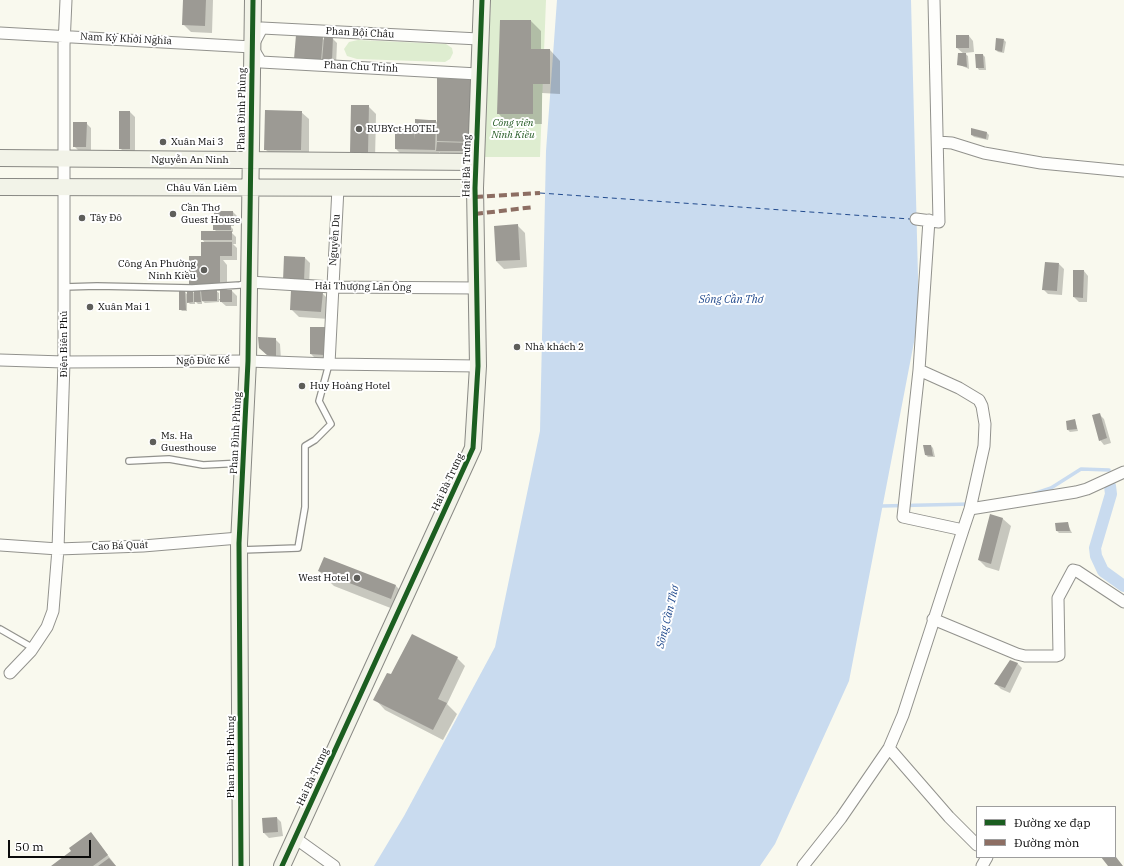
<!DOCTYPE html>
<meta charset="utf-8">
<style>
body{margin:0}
#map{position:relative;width:1124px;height:866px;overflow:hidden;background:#f9f9ee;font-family:"IBM Plex Serif",serif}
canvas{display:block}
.legend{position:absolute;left:976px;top:806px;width:140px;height:52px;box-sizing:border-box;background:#fff;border:1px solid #9d9d9d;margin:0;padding:5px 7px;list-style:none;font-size:12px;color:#0b0b0b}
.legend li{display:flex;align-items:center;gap:8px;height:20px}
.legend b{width:20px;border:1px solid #9d9d9d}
.scale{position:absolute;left:8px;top:840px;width:83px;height:18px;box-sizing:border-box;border:2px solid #0b0b0b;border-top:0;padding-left:5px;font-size:12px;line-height:14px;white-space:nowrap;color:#0b0b0b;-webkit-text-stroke:3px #fff;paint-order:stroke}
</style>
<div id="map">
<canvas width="1124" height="866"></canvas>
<ul class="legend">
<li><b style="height:5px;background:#1b5e20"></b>Đường xe đạp</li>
<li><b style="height:5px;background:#8d6e63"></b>Đường mòn</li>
</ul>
<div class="scale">50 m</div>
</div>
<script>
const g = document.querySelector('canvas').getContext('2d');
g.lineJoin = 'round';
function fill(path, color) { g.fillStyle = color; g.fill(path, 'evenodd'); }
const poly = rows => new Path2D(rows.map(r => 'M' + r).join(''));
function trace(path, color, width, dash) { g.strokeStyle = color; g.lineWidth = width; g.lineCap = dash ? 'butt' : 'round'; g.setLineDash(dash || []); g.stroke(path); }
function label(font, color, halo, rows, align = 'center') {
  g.font = font + ' "IBM Plex Serif",serif'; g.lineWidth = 4; g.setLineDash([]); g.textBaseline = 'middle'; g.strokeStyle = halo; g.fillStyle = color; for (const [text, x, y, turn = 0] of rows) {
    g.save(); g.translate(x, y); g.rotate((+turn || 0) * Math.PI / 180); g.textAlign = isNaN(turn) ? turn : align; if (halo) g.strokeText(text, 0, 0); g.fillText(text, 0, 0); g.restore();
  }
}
const green = poly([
 [491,0,546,0,540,157,483,157],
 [358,40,446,44,452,48,453,53,450,59,445,62,357,59,347,56,344,49,349,42]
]);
const water = poly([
 [557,0,911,0,919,316,849,681,775,844,760,866,374,866,404,816,495,647,540,431,546,151]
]);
const shadow = poly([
 [184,0,213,0,212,33,191,32,183,24],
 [531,21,541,31,541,50,550,50,560,61,560,94,542,93,542,124,508,124,498,113],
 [969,36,973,41,974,52,964,53,968,56,969,69,958,64,964,54,957,48],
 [322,38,324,40,332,38,337,43,336,66,303,66],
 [1004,40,1006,42,1004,53,998,52,996,50],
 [976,55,983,55,985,57,986,70,979,70,977,67],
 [438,79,473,146,475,156,442,155,439,152,439,155,401,154,396,149,396,129,416,130,436,121,438,124],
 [368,106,376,114,375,160,351,152],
 [120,112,130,112,135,117,135,153,125,153,120,148],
 [301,112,309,119,309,158,273,157,265,149],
 [86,123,91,128,91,152,79,151,74,146],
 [987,133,989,135,988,140,974,137,972,135],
 [233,212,238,217,238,223,234,223,234,226,230,226,233,229,233,232,231,232,236,237,236,244,233,244,237,248,237,260,223,260,227,265,227,291,232,291,237,296,237,306,226,306,219,300,219,302,205,303,202,301,202,304,198,304,195,301,195,304,190,304,187,301,187,311,182,311,180,309,185,292,188,295,193,292,195,294,198,291,190,283,202,257,205,243,202,239,217,232,214,229,217,226,215,224,218,220,215,218],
 [216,291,221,291,221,299,219,299,219,293],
 [517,225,525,233,527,267,504,269,496,261],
 [305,258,310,263,309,286,284,281],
 [1059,264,1064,269,1062,295,1048,294,1043,289],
 [1084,271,1088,276,1087,302,1079,302,1074,297],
 [322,293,330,301,329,319,299,317,291,309],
 [311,328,325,328,330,333,328,360,316,359,311,354],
 [275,339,280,344,281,360,273,359,265,353],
 [1099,414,1104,419,1111,443,1104,445,1100,440],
 [1075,420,1078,431,1070,432,1068,430],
 [931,446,933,448,935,457,928,457,926,455],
 [991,516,1003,519,1011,526,999,571,986,567,979,560],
 [1067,523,1072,533,1059,533,1057,531],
 [319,571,396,586,411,601,406,614,334,586],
 [457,658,465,666,447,704,457,714,443,740,385,710,375,699,391,676],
 [1017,663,1022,668,1010,693,1001,689,996,684],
 [277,818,281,822,283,836,269,838,264,833],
 [91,833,116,866,52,866,73,851]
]);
const stream = poly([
 [1033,494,1051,488,1081,469,1109,470],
 [882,506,970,504]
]);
const canal = poly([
 [1110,486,1111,494,1095,548,1096,556,1103,571,1124,586]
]);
const ferry = poly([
 [540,193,910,219]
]);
const building = poly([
 [183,0,206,0,205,26,182,25],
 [500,20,531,20,531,49,550,49,550,84,533,84,533,114,497,114],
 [296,35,323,37,321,61,294,59],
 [956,35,969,35,969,48,956,48],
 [324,37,333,37,332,61,322,61],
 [996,38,1004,39,1002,52,995,50],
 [958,53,966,53,967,67,957,65],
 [975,54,983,54,984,68,976,68],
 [437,78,471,79,471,142,437,141],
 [351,105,369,105,368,153,350,153],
 [265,110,302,111,301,150,264,150],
 [119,111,130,111,130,149,119,149],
 [415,119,429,120,428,135,429,120,436,120,435,150,395,149,395,128,414,129,415,139],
 [73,122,87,122,86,147,73,147],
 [971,128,987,132,986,139,971,135],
 [437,142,471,143,470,151,436,151],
 [214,211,233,211,233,219,214,218],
 [213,219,232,219,232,224,214,224],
 [518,224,520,260,496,261,494,226],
 [213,225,231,225,231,230,213,230],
 [201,231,232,231,232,240,201,240],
 [201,242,232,242,232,256,220,256,220,284,189,284,189,256,201,256],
 [284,256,305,257,304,282,283,281],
 [1045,262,1059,263,1057,291,1042,290],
 [1073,270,1084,270,1083,298,1073,297],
 [200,290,201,302,194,302,194,291],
 [217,290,217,301,202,301,201,291],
 [220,290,232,290,232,302,220,302],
 [291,290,323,292,321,312,290,310],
 [179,291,185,291,186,310,179,310],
 [187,291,193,291,193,302,187,303],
 [310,327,325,327,324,355,310,354],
 [258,337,276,338,276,356,267,355,259,348],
 [1100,413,1107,438,1099,441,1092,415],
 [1075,419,1077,429,1067,430,1066,421],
 [923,445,931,445,933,456,925,455],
 [990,514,1003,518,991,564,978,560],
 [1068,522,1070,531,1056,531,1055,523],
 [324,557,396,585,391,599,318,571],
 [412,634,458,657,438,699,447,703,433,730,373,700,387,673,391,674],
 [1010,660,1018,663,1005,688,994,684],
 [277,817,278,832,263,833,262,818],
 [91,832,108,855,93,866,51,866,71,851,69,848],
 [1101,857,1116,857,1123,866,1108,866],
 [109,858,116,866,98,866]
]);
const lane = poly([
 [64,287,97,286,192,288,240,285,247,283],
 [129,461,169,459,203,465,243,463],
 [241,550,298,548,305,507,305,446,315,440,331,424,319,401,329,364],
 [0,629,33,648]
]);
const street = poly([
 [0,33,252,47],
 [254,43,262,28,479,39],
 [252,47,261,62,478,74],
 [938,142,952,143,984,153,1041,163,1124,171],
 [916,219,939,222,934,0],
 [249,282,332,287,478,288],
 [0,360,64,362,248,361,329,364,478,366],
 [329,364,338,188],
 [919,370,959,388,979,400,982,406,985,424,984,446,970,509,963,530],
 [970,509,1076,492,1087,489,1124,472],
 [0,545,58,549,143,546,239,538],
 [933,619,1017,654,1025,656,1056,656,1059,655,1058,598,1073,570,1077,571,1124,602],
 [10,673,31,651,47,627,53,611,58,549,64,362,64,45,66,0],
 [889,748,949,817,977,845],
 [295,838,334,866],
 [803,866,841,818,889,748,903,715,963,530,903,517,919,370,929,220],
 [982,866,987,857]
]);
const secondary = poly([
 [0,158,476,162],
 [0,187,475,188],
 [241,866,239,543,248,361,253,0],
 [282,866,473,448,478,366,475,188,482,0]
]);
const quiet = poly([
 [475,197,540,193],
 [475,214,534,207]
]);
const cycleway = poly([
 [241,866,239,543,248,361,253,0],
 [282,866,473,448,478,366,475,188,482,0]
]);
const markers = [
 [359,129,4,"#5e5e5a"],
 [163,142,4,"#5e5e5a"],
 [173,214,4,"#5e5e5a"],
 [82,218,4,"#5e5e5a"],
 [204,270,4,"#5e5e5a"],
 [90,307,4,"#5e5e5a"],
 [517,347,4,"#5e5e5a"],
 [302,386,4,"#5e5e5a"],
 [153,442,4,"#5e5e5a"],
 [357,578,4,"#5e5e5a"]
];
const streetNames = [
 ["Phan Bội Châu",360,33,3],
 ["Nam Kỳ Khởi Nghĩa",126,39,3],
 ["Phan Chu Trinh",361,67,3],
 ["Phan Đình Phùng",242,109,-89],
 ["Nguyễn An Ninh",190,160],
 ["Hai Bà Trưng",467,166,-89],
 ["Châu Văn Liêm",202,188],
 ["Nguyễn Du",335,240,-86],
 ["Hải Thượng Lãn Ông",363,287,1],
 ["Điện Biên Phủ",64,344,-90],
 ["Ngô Đức Kế",203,361,-1],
 ["Phan Đình Phùng",236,433,-87],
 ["Hai Bà Trưng",448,482,-65],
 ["Cao Bá Quát",120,546,-2],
 ["Phan Đình Phùng",231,757,-90],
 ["Hai Bà Trưng",313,777,-65]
];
const parkNames = [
 ["Công viên",513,123],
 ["Ninh Kiều",513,135]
];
const poiNames = [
 ["RUBYct HOTEL",367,129],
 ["Xuân Mai 3",171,142],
 ["Cần Thơ",181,208],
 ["Guest House",181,220],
 ["Tây Đô",90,218],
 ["Công An Phường",196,264,"right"],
 ["Ninh Kiều",196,276,"right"],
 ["Xuân Mai 1",98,307],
 ["Nhà khách 2",525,347],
 ["Huy Hoàng Hotel",310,386],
 ["Ms. Ha",161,436],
 ["Guesthouse",161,448],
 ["West Hotel",349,578,"right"]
];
const waterNames = [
 ["Sông Cần Thơ",731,300],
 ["Sông Cần Thơ",668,617,-76]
];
fill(green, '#deedd0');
fill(water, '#c9dbef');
fill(shadow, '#0003');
trace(stream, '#c9dbef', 3.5);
trace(canal, '#c9dbef', 12);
trace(ferry, '#224b8e', 1, [5, 4]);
fill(building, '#9c9a94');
trace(lane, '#92928d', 8);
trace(street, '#92928d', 13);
trace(secondary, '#898984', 18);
trace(lane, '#fefefc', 5.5);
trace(street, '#fefefc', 11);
trace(secondary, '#f2f3e8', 16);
trace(quiet, '#8d6e63', 4, [8, 4]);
trace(cycleway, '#1b5e20', 5);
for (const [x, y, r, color] of markers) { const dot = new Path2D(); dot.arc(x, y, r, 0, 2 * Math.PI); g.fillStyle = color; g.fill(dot); trace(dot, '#fff', 1.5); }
label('10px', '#0b0b0b', '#fff', streetNames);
label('italic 10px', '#245a23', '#fff', parkNames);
label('10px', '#0b0b0b', '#fff', poiNames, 'left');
label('italic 11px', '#224b8e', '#fff', waterNames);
</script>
